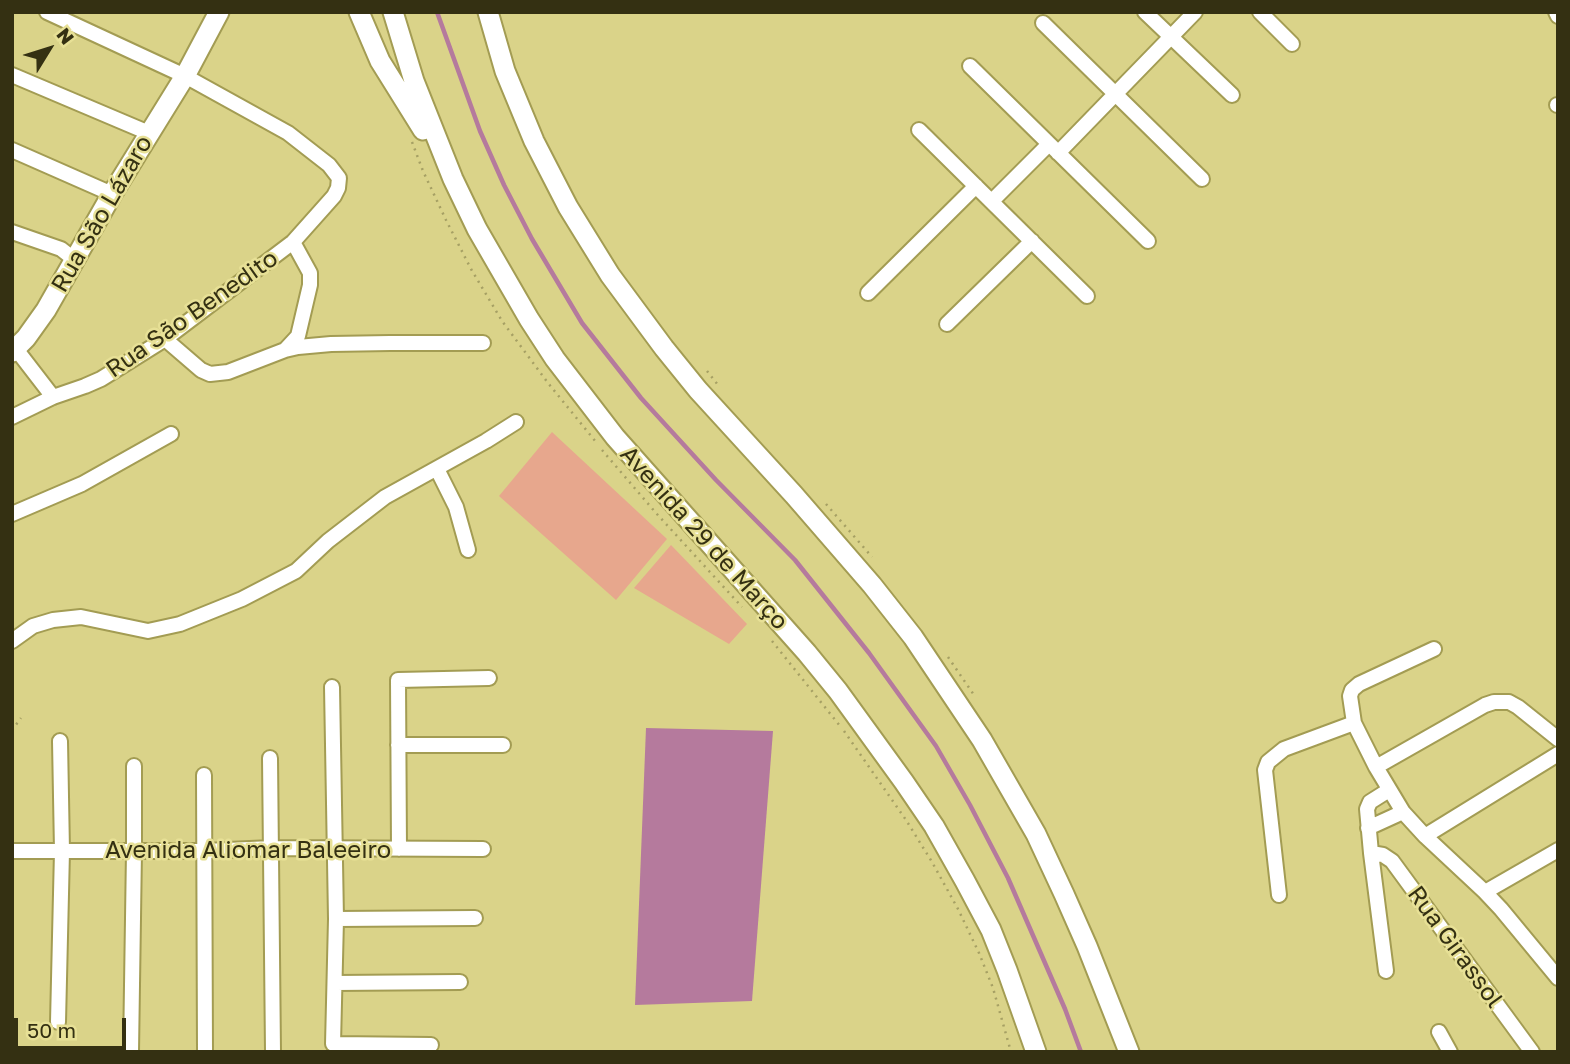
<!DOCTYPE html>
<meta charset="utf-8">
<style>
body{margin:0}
#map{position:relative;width:1570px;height:1064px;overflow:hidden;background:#dad389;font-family:"Golos Text",sans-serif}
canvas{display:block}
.frame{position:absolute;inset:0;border:14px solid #343012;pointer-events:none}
.north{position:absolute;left:14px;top:14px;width:70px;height:70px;-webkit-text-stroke:5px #e7e096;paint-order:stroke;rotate:52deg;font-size:19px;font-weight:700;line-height:28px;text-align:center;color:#343012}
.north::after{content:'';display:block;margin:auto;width:24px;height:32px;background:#343012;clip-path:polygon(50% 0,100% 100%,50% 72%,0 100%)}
.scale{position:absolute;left:14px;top:1018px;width:112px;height:32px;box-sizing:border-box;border:4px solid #343012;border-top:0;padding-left:9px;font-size:21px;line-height:24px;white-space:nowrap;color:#343012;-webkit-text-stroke:5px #e7e096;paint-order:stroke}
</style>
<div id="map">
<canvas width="1570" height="1064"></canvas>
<div class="frame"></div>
<div class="north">N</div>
<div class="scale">50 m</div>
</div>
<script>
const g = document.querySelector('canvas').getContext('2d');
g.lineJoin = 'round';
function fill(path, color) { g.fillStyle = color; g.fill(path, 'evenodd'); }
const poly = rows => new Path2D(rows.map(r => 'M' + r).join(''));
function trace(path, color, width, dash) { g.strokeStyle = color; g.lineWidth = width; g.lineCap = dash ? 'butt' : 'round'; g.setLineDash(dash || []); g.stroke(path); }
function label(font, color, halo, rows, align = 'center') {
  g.font = font + ' "Golos Text",sans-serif'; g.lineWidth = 5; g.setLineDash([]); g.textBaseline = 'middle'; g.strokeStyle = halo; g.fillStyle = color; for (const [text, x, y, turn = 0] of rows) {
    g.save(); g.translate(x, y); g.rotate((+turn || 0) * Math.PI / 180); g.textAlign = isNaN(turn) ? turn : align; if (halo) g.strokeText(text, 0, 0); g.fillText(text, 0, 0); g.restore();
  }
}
const green = poly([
 [552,432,667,539,616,600,499,496],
 [671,545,747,624,729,644,634,588]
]);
const water = poly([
 [646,728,773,731,752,1001,635,1005]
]);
const stream = poly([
 [437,12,480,131,504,185,532,239,582,323,641,398,716,480,795,560,869,653,936,746,970,805,1008,878,1065,1009,1081,1052]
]);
const path = poly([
 [412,142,423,171,446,220,471,269,502,321,548,383,596,442],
 [707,371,718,385],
 [602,450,656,513,742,607],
 [826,504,872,557],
 [772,641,840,726],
 [948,657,974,695],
 [12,730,21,718],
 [844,731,906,820,932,862,958,909,979,953,993,988,1011,1052]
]);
const minor = poly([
 [1145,12,1232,95],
 [1260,12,1292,44],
 [1556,12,1558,16],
 [1043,23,1202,179],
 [970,66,1148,241],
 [12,75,149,133],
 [1557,105,1558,105],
 [919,130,1087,296],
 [12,150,112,194],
 [1058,153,1195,12],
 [992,201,1049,144],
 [12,232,61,249,75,260],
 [868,293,976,186],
 [947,324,1032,241],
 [165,339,201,370,210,374,228,372,285,350,298,347,331,344,390,343,483,343],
 [16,349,53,397],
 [285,350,298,336,310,285,310,273,293,242],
 [12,417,53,397,85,386,101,379,165,339,293,242,334,196,338,188,339,178,329,165,288,133,185,76,47,12],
 [437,469,456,507,468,550],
 [12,514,82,484,171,434],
 [12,641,33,626,53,620,81,617,148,631,180,624,242,599,296,571,328,541,385,497,486,441,516,422],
 [332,687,336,919,333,1044,431,1045],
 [1354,723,1350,696,1352,690,1359,684,1434,649],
 [398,745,503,745],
 [270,758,273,1052],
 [1376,767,1485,705,1494,702,1509,702,1518,707,1558,739],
 [204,775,205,1052],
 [1368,828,1403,812],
 [1425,836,1558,754],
 [399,849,398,680,489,678],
 [12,851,205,851,272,848,483,849],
 [1371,853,1383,855,1392,861,1532,1052],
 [1485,892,1558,850],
 [1279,895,1265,770,1268,762,1284,749,1354,723,1376,767,1403,812,1425,836,1485,892,1501,909,1558,978],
 [336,919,475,918],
 [1386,971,1371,853,1367,809,1370,802,1389,790],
 [335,983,460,982],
 [58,1022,62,851,60,741],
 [1439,1032,1450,1052],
 [131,1052,134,851,134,766]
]);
const major = poly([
 [359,12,380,61,423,130],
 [393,12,414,81,453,179,477,229,529,319,555,359,615,437,807,653,838,691,904,782,934,826,965,881,991,930,1007,970,1036,1052],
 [488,12,505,71,534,141,568,207,610,275,664,348,698,390,794,495,872,585,913,637,982,740,1036,834,1064,894,1087,946,1129,1052],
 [12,352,26,338,46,310,112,194,185,76,219,12]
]);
const streetNames = [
 ["Rua São Lázaro",102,214,-60],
 ["Rua São Benedito",192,314,-35],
 ["Avenida 29 de Março",704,538,48],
 ["Avenida Aliomar Baleeiro",248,850],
 ["Rua Girassol",1455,947,54]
];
fill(green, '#e7a78d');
fill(water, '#b57a9d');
trace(stream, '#b57a9d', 4.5);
trace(minor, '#a39c53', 18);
trace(major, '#a39c53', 23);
trace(path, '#a6a064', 2.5, [2, 5]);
trace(minor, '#fff', 14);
trace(major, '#fff', 19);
label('24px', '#343012', '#e7e096', streetNames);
</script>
